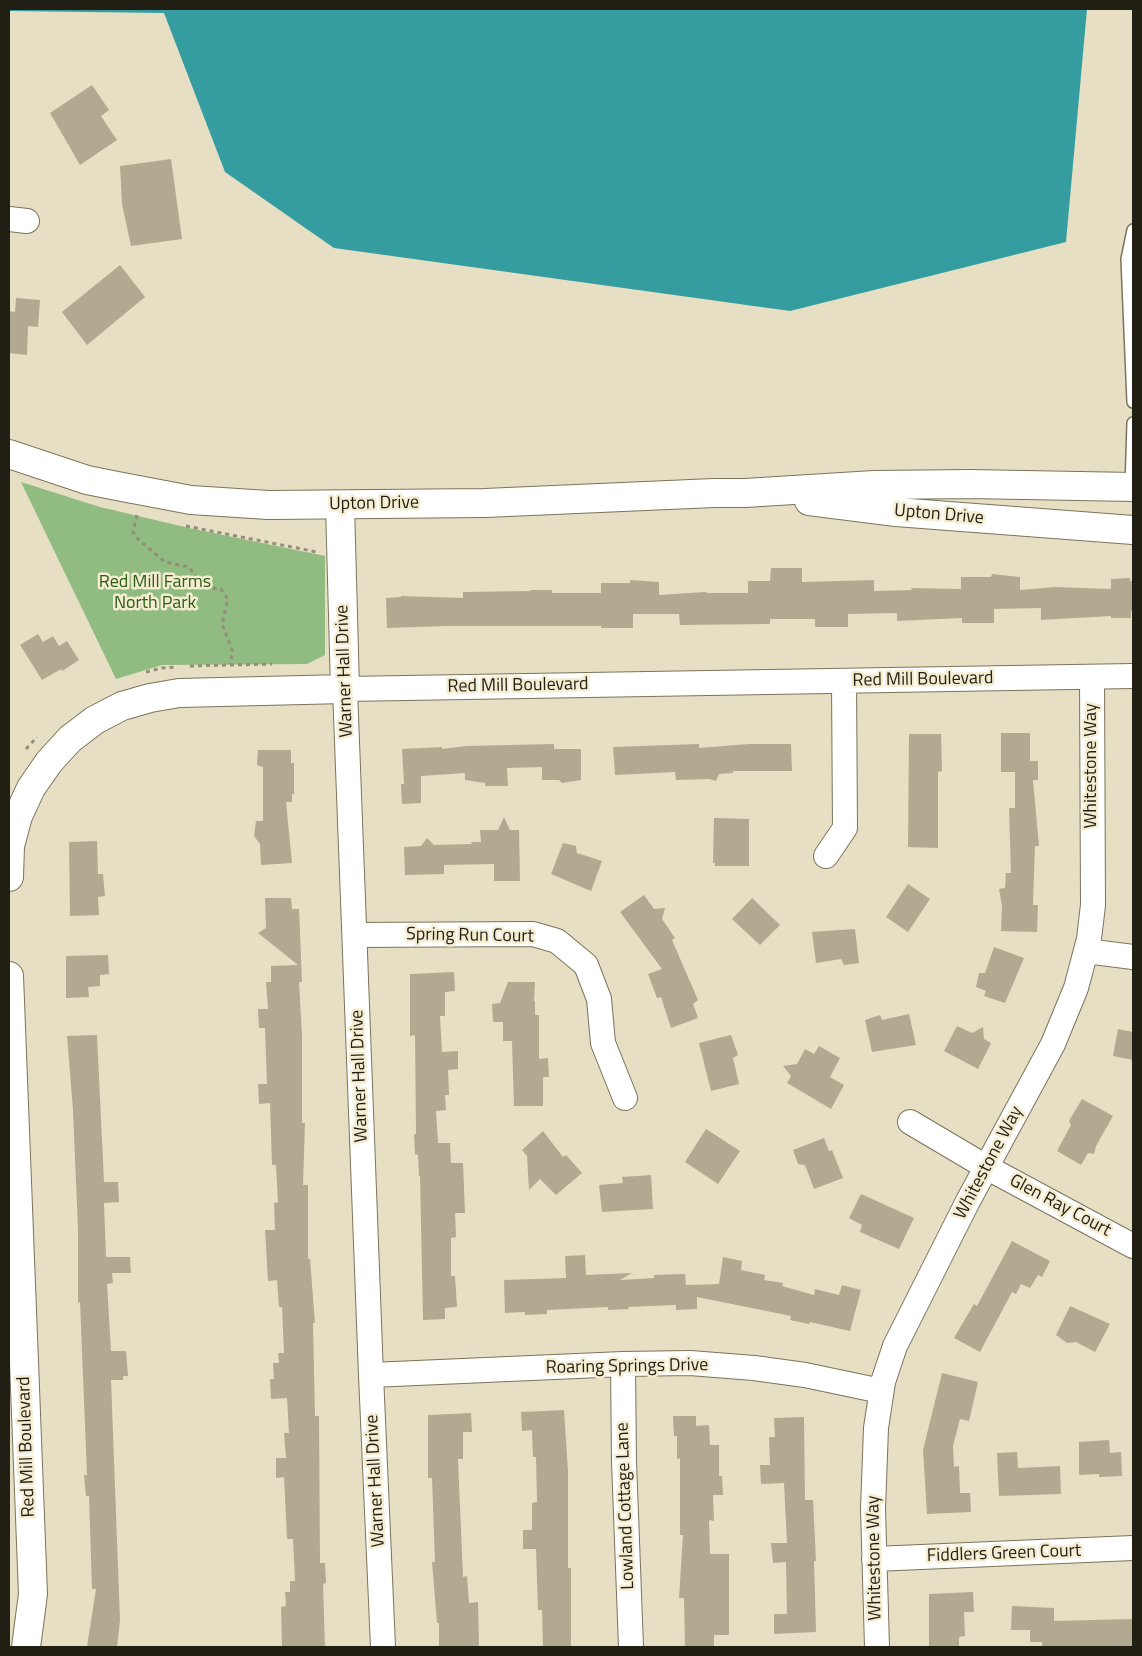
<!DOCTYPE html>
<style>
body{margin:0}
#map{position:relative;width:1142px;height:1656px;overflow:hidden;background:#e7dfc4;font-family:"Titillium Web",sans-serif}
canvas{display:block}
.frame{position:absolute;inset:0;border:10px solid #211e14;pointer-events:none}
</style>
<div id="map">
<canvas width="1142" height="1656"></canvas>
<div class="frame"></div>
</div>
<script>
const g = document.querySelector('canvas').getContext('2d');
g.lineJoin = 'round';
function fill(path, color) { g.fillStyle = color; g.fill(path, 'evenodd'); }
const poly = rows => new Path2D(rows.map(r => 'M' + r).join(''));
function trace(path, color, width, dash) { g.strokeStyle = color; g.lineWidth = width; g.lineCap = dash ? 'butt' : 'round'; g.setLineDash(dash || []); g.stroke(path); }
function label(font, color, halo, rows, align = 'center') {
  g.font = font + ' "Titillium Web",sans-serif'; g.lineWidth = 5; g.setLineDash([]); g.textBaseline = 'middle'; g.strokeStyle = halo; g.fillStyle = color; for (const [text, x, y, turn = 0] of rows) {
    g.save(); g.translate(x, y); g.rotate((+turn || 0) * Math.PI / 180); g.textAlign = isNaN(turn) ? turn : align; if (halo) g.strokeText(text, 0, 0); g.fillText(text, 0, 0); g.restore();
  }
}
const green = poly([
 [21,482,100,507,189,528,325,556,325,655,307,664,162,665,116,679]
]);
const water = poly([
 [9,9,1087,9,1066,242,790,311,334,248,225,172,164,13,9,11]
]);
const building = poly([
 [92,85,109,110,101,116,117,140,80,165,50,113],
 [171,159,182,239,131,246,122,204,120,166],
 [120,265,145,297,87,345,62,312],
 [16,298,40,300,38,327,28,326,27,355,9,353,9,311,15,312],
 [771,568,802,568,802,582,874,580,874,591,912,590,911,588,961,589,961,577,991,577,992,574,1020,577,1020,590,1055,587,1111,589,1111,579,1130,578,1130,581,1133,581,1133,611,1131,611,1131,618,1111,618,1111,616,1041,620,1041,608,994,609,994,623,962,623,962,618,897,621,897,613,848,614,848,627,815,627,815,619,770,619,770,624,680,625,679,614,633,614,633,628,601,628,601,626,447,626,387,628,386,598,401,597,401,596,463,598,463,592,530,591,530,590,552,590,552,593,601,593,601,583,630,583,630,580,659,582,659,595,705,592,708,593,748,593,748,581,770,581],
 [38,634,43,642,53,636,59,646,67,641,79,660,62,671,61,669,42,680,20,645],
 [1001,733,1030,733,1030,761,1038,761,1038,780,1033,780,1039,846,1035,846,1033,905,1038,905,1037,932,1001,931,1002,906,999,889,1005,888,1006,873,1011,873,1009,808,1015,808,1015,772,1001,772],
 [909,734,941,734,942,771,938,772,938,848,908,847],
 [554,744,554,749,581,749,581,780,562,783,559,780,542,780,542,767,507,768,508,786,485,786,485,783,465,780,465,773,421,776,421,803,402,804,401,784,404,784,402,749,442,747,442,749,466,746],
 [699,744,699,748,749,744,791,744,792,771,733,771,733,773,719,774,716,781,709,779,676,780,675,772,615,775,613,747],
 [258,750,291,750,291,763,294,763,294,794,292,794,292,802,286,802,292,863,261,865,260,844,254,836,256,821,263,821,263,767,257,765],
 [504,817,510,830,519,830,520,881,494,881,494,864,444,865,444,874,405,875,404,847,421,846,427,838,434,845,472,844,471,842,481,842,480,830,498,830],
 [714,818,749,819,749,866,715,866,715,863,713,863],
 [97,841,98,874,103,874,105,896,98,897,99,915,70,916,69,842],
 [563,843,576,846,577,853,602,861,591,891,551,874],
 [908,884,930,899,908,932,886,917],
 [644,895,654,909,665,908,662,919,675,938,672,940,698,1000,693,1004,698,1018,671,1028,661,997,657,998,648,974,662,969,620,912],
 [265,898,291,898,292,909,299,909,302,982,299,982,302,1036,302,1123,305,1123,303,1185,308,1185,308,1259,310,1259,315,1323,313,1323,315,1416,319,1416,320,1563,325,1563,326,1583,323,1584,325,1647,282,1647,281,1607,286,1606,285,1592,290,1592,290,1581,295,1581,293,1539,287,1539,284,1477,276,1478,276,1458,286,1458,284,1433,289,1433,287,1398,271,1399,270,1379,274,1379,273,1363,279,1363,278,1353,284,1353,282,1307,279,1307,277,1280,268,1281,265,1230,275,1230,274,1203,278,1202,276,1165,272,1165,270,1103,259,1104,258,1084,267,1084,265,1028,259,1028,258,1009,268,1009,266,982,271,982,271,966,298,965,258,933,266,928],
 [752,898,780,925,760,945,732,919],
 [855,929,859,963,844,965,841,959,816,963,812,932],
 [994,947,1024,958,1005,1003,984,996,986,991,976,987,979,973,985,973],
 [108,955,109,974,100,975,100,986,88,987,89,997,66,998,66,956],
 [454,972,455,991,445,992,445,1016,440,1016,442,1052,458,1051,458,1069,448,1070,449,1095,445,1095,446,1110,436,1111,438,1143,450,1143,451,1163,463,1163,465,1213,455,1213,456,1237,451,1238,451,1276,455,1276,457,1307,445,1308,445,1319,423,1320,420,1176,419,1176,418,1155,415,1154,414,1134,416,1134,415,1035,410,1036,410,974],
 [508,982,535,982,534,1001,535,1001,535,1015,539,1015,539,1059,548,1058,549,1077,543,1077,543,1106,514,1106,512,1041,503,1041,503,1022,493,1022,492,1004,500,1003],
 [909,1014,916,1045,872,1052,865,1020,880,1015,882,1020],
 [957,1026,972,1033,983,1027,984,1039,991,1043,978,1069,944,1051],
 [1118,1029,1133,1032,1133,1060,1113,1056],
 [97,1035,104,1182,118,1182,119,1202,104,1203,106,1257,130,1257,131,1273,112,1273,113,1283,107,1284,111,1351,126,1351,128,1376,123,1376,123,1380,111,1380,120,1620,117,1647,87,1647,96,1589,92,1589,89,1496,86,1496,84,1475,87,1475,80,1302,78,1303,78,1230,73,1110,67,1036],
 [731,1035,738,1055,733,1058,739,1084,711,1091,699,1043],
 [819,1046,840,1058,830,1077,844,1085,831,1109,787,1083,791,1076,783,1066,797,1064,805,1049,814,1054],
 [1082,1099,1113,1116,1096,1146,1094,1154,1088,1153,1081,1165,1057,1151,1071,1125,1069,1121],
 [706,1129,740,1151,718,1184,685,1162],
 [543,1131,563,1157,566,1155,582,1173,556,1195,540,1179,529,1190,527,1156,522,1150],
 [824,1138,829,1151,832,1150,843,1178,814,1189,805,1165,798,1164,793,1150],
 [651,1175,653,1209,602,1212,599,1185,623,1183,622,1177],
 [861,1194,914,1218,899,1249,860,1232,862,1225,849,1218],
 [1012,1241,1050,1261,1042,1277,1038,1275,1030,1288,1021,1284,1016,1294,1012,1292,980,1352,954,1338,974,1304,977,1306],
 [585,1255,586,1275,632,1273,620,1280,654,1278,654,1275,685,1274,686,1285,719,1284,723,1257,742,1261,741,1270,765,1275,764,1280,783,1283,782,1286,814,1295,815,1289,839,1295,842,1285,861,1290,850,1331,810,1322,809,1324,790,1320,791,1316,697,1297,697,1309,676,1310,676,1305,628,1307,629,1309,608,1310,608,1307,547,1310,547,1314,525,1315,525,1312,505,1313,504,1280,566,1278,565,1256],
 [1070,1306,1110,1324,1095,1352,1076,1342,1067,1343,1056,1335],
 [942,1373,978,1382,969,1421,960,1419,953,1446,954,1467,959,1466,960,1493,970,1493,971,1512,927,1514,923,1450],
 [564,1410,568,1471,568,1568,571,1568,571,1647,543,1647,542,1610,538,1610,536,1549,523,1549,523,1530,532,1530,532,1503,537,1502,536,1457,533,1457,532,1430,522,1431,521,1412],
 [471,1413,472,1432,463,1432,463,1459,458,1459,463,1577,467,1576,469,1603,478,1602,479,1647,439,1647,439,1623,437,1623,432,1562,435,1562,432,1478,428,1478,428,1415],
 [673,1416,696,1416,696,1426,709,1425,710,1445,719,1445,719,1476,722,1476,723,1495,713,1495,714,1521,709,1520,710,1554,729,1554,729,1635,714,1635,714,1647,685,1647,684,1598,679,1598,683,1535,680,1535,680,1458,677,1459,677,1436,674,1436],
 [804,1417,805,1500,813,1500,816,1561,814,1561,816,1632,774,1634,774,1614,787,1614,786,1562,773,1563,771,1543,787,1543,784,1483,761,1484,760,1465,770,1465,769,1437,775,1437,774,1418],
 [1109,1440,1110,1453,1121,1452,1122,1476,1099,1477,1099,1474,1079,1475,1079,1442],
 [1017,1452,1018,1468,1060,1466,1061,1494,999,1496,997,1453],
 [973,1592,974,1612,964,1612,965,1636,959,1637,959,1647,929,1647,929,1594],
 [1012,1606,1054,1608,1054,1621,1133,1619,1133,1646,1042,1647,1042,1642,1030,1642,1030,1630,1011,1630]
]);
const path = poly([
 [137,515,133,532,138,539,165,562,189,567,203,587,221,589,228,599,222,624,233,652,230,664],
 [186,526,317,552],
 [190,666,272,664],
 [146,672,162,668,177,667],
 [26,749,37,737]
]);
const service = poly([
 [1133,230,1127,259,1133,402],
 [1131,487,1133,423]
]);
const minor = poly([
 [9,219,27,221],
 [826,856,845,828,844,681],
 [355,935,533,934,557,941,586,965,599,999,603,1043,625,1098],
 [1086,951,1133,957],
 [910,1122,986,1167,1133,1246],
 [623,1364,624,1461,631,1647],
 [371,1375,623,1364,690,1363,754,1368,805,1375,881,1391],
 [874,1559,1133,1548],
 [383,1647,371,1375,345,689,1133,676],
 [877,1647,873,1509,876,1428,883,1382,895,1346,968,1201,1053,1044,1076,988,1089,939,1093,905,1092,677]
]);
const tertiary = poly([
 [9,877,10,846,18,816,31,788,49,762,70,739,95,720,122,706,150,698,179,693,345,689,340,505],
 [9,976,33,1594,26,1647]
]);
const secondary = poly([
 [9,454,87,480,117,486,191,500,268,505,485,503,714,493,745,493,874,485,970,484,1133,487],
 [809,501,896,512,1133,530]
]);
const streetNames = [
 ["Upton Drive",374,504,-1],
 ["Upton Drive",939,515,5],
 ["Warner Hall Drive",345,671,-92],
 ["Red Mill Boulevard",923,680,-1],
 ["Red Mill Boulevard",518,686,-1],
 ["Whitestone Way",1092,766,-90],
 ["Spring Run Court",470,936,1],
 ["Warner Hall Drive",360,1076,-92],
 ["Whitestone Way",989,1163,-62],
 ["Glen Ray Court",1060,1206,28],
 ["Roaring Springs Drive",627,1367,-1],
 ["Red Mill Boulevard",27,1447,-92],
 ["Warner Hall Drive",376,1481,-93],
 ["Lowland Cottage Lane",626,1506,-92],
 ["Fiddlers Green Court",1004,1554,-2],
 ["Whitestone Way",875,1558,-91]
];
const parkNames = [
 ["Red Mill Farms",155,583],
 ["North Park",155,604]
];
fill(green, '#90bb81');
fill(water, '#359da0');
fill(building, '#b2aa90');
trace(service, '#7b745b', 14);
trace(minor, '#7b745b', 26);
trace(tertiary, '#7b745b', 30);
trace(secondary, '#7b745b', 30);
trace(path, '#938d7a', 3, [4, 4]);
trace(service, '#fff', 11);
trace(minor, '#fff', 24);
trace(tertiary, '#fff', 28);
trace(secondary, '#fff', 28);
label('18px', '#211e14', '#f4edd1', streetNames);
label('18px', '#2c5e15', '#f4edd1', parkNames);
</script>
